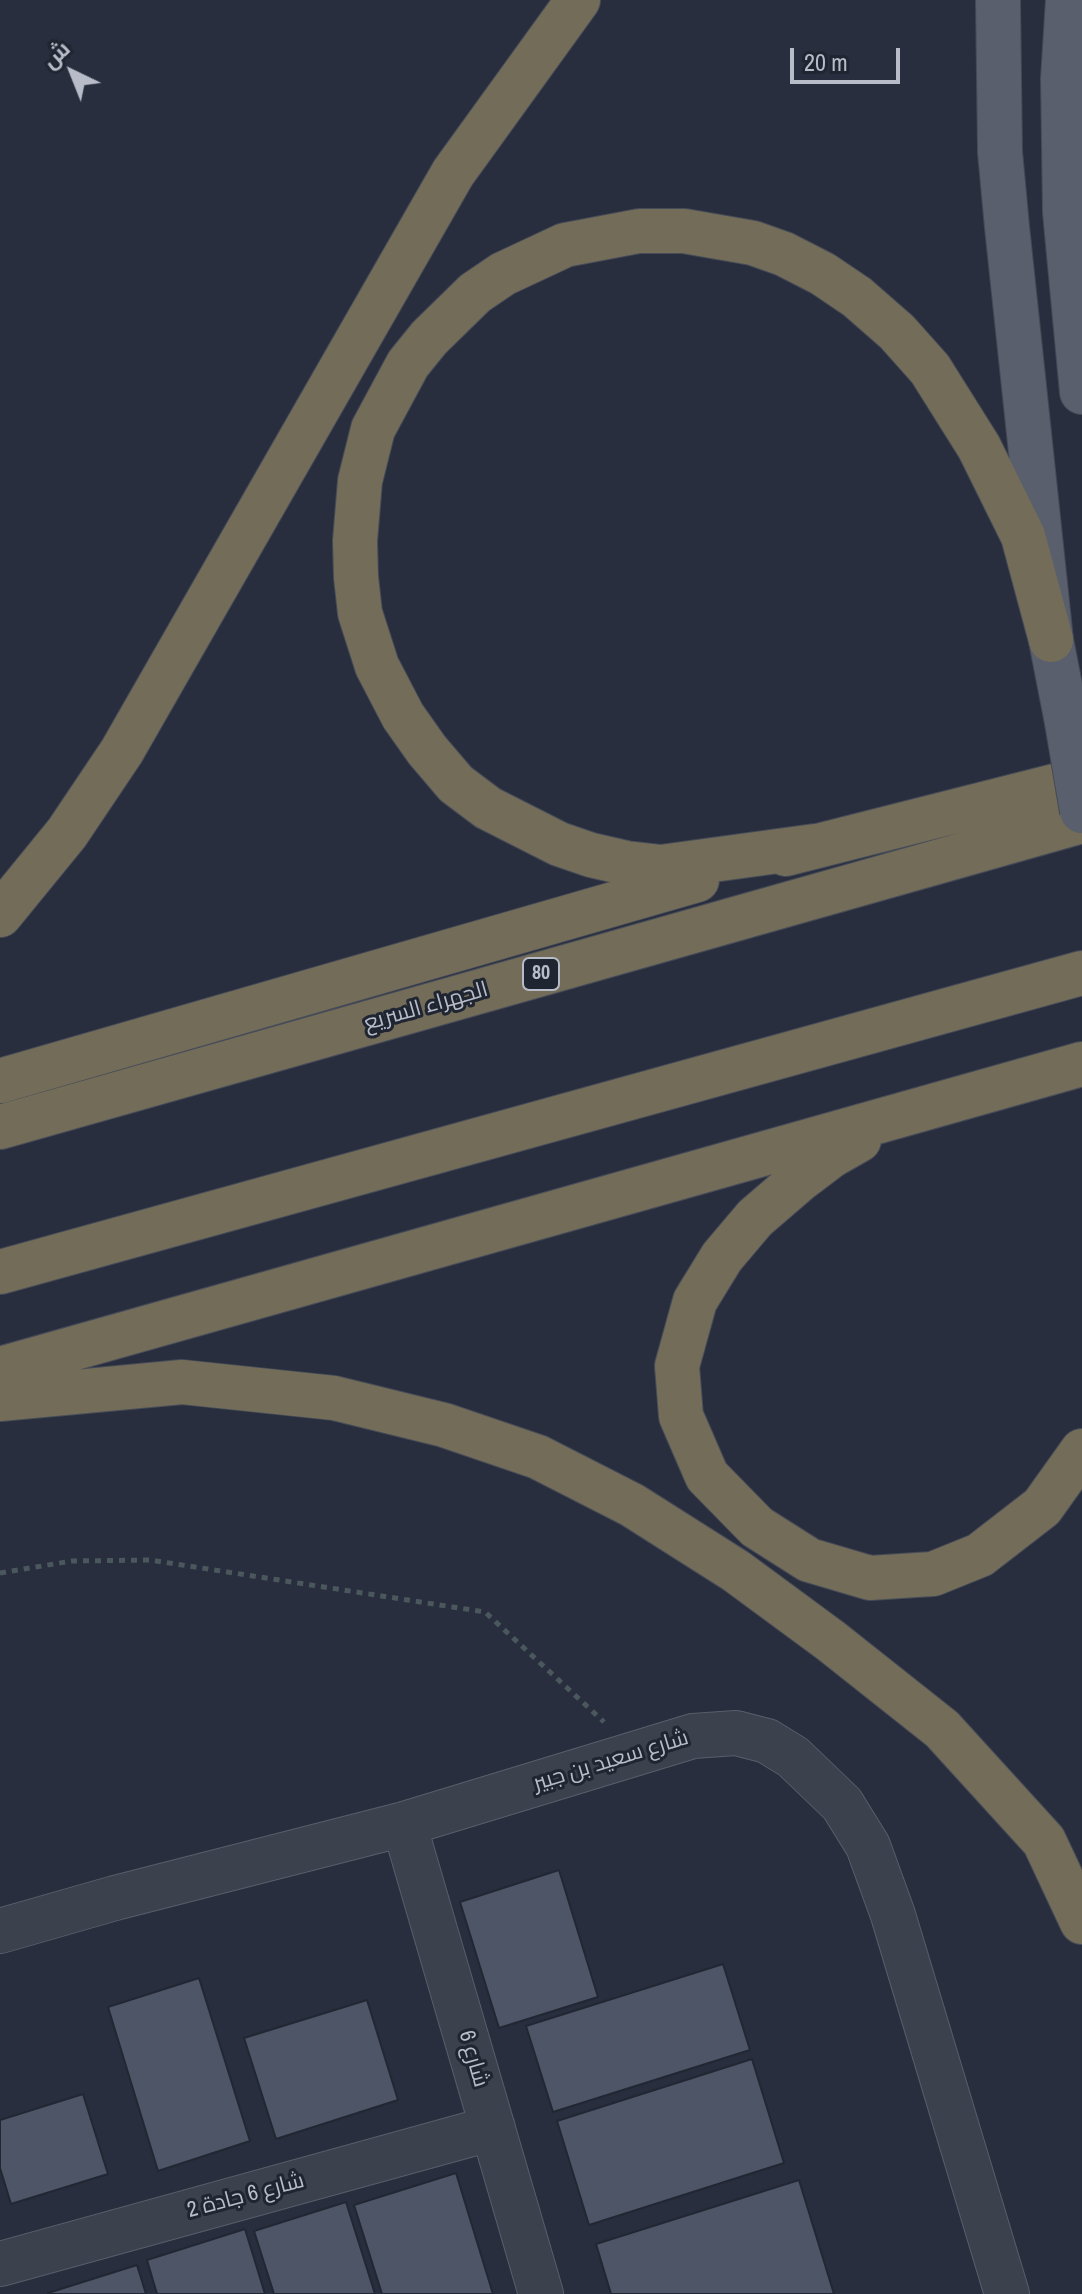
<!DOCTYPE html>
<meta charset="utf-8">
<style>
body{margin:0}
#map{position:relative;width:1082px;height:2294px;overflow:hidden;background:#282e3d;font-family:"Archivo Narrow",Cairo,sans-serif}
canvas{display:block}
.north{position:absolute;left:32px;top:32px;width:80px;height:80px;-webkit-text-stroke:6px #202532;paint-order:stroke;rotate:317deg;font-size:22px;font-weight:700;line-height:32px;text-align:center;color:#b8bcc8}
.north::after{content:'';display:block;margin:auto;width:28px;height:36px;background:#b8bcc8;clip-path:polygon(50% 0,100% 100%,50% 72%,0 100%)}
.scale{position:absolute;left:790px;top:48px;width:110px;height:36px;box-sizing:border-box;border:4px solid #b8bcc8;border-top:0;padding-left:10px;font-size:24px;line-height:28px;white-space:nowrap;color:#b8bcc8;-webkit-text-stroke:6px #202532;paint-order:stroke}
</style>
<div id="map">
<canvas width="1082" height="2294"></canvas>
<div class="north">ش</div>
<div class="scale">20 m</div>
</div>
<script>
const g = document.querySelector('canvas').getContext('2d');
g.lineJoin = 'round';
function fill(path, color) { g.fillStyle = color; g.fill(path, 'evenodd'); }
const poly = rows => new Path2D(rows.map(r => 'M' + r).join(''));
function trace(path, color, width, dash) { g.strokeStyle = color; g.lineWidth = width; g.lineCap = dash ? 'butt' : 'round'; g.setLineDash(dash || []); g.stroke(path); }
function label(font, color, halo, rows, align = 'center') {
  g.font = font + ' "Archivo Narrow",Cairo,sans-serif'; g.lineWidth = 6; g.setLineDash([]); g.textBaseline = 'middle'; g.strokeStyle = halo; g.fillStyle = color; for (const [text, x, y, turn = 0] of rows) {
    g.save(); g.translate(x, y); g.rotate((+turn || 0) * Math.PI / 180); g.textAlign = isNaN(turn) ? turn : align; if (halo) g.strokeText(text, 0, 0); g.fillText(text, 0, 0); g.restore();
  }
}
const building = poly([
 [559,1870,598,1997,499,2028,460,1902,559,1870],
 [723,1964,750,2050,553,2112,526,2026,723,1964],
 [199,1978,250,2141,158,2171,108,2007,199,1978],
 [367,2000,398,2100,276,2139,244,2038,367,2000],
 [752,2059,784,2163,589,2225,557,2121,752,2059],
 [83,2094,108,2174,11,2204,0,2168,0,2120,83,2094],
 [456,2173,493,2294,382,2294,354,2205,456,2173],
 [799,2180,834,2294,611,2294,596,2244,799,2180],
 [346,2202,375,2294,274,2294,254,2231,346,2202],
 [245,2229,265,2294,157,2294,147,2260,245,2229],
 [137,2265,146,2294,48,2294,48,2293,137,2265]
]);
const path = poly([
 [0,1573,72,1561,150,1560,485,1612,604,1722]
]);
const minor = poly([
 [404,1824,541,2294],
 [0,1931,115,1898,404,1824,693,1736,736,1733,767,1741,793,1757,842,1804,868,1846,893,1915,1007,2294],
 [0,2264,493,2128]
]);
const primary = poly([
 [998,0,1000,152,1007,227,1051,640,1067,722],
 [1068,0,1063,79,1065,212,1082,392]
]);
const motorway = poly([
 [815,846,661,867,626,863,591,855,559,844,488,808,456,784,427,750,403,716,377,666,360,613,356,577,355,541,360,481,373,429,408,364,429,338,475,293,503,274,565,245,639,231,684,231,753,243,784,254,823,274,857,297,897,332,930,369,979,447,1023,536,1051,640],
 [786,854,1082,779],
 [0,915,67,833,122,751,453,173,578,0],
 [0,1081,697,880],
 [0,1127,1082,821],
 [859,1140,831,1156,798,1181,755,1218,722,1257,695,1301,677,1366,681,1416,707,1476,757,1527,809,1560,870,1578,916,1575,933,1574,980,1555,1042,1507,1082,1451],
 [0,1272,1082,973],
 [0,1369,1082,1064],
 [0,1399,182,1382,334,1398,444,1425,538,1457,632,1505,736,1571,831,1641,942,1729,1044,1841,1082,1922]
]);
const primaryBridge = poly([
 [1067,722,1082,811]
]);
const shields = [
 [541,974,36]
];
const shieldNames = [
 ["80",541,974]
];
const streetNames = [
 ["الجهراء السريع",426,1007,-16],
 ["شارع سعيد بن جبير",611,1761,-17],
 ["شارع 6",473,2059,74],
 ["شارع 6 جادة 2",246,2196,-15]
];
fill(building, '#4e5566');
trace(building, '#222734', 2);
trace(minor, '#595e6b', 46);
trace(primary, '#454956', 46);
trace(motorway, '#464b58', 46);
trace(path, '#4a585d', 5, [6, 6]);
trace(minor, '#3b414d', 44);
trace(primary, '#5a5f6d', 44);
trace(motorway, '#726c59', 44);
trace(primaryBridge, '#454956', 46, []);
trace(primaryBridge, '#5a5f6d', 44);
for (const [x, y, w] of shields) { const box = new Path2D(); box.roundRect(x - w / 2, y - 16, w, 32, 6); g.fillStyle = '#202532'; g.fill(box); trace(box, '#b8bcc8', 2); }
label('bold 20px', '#b8bcc8', null, shieldNames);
label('22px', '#b8bcc8', '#202532', streetNames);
</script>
